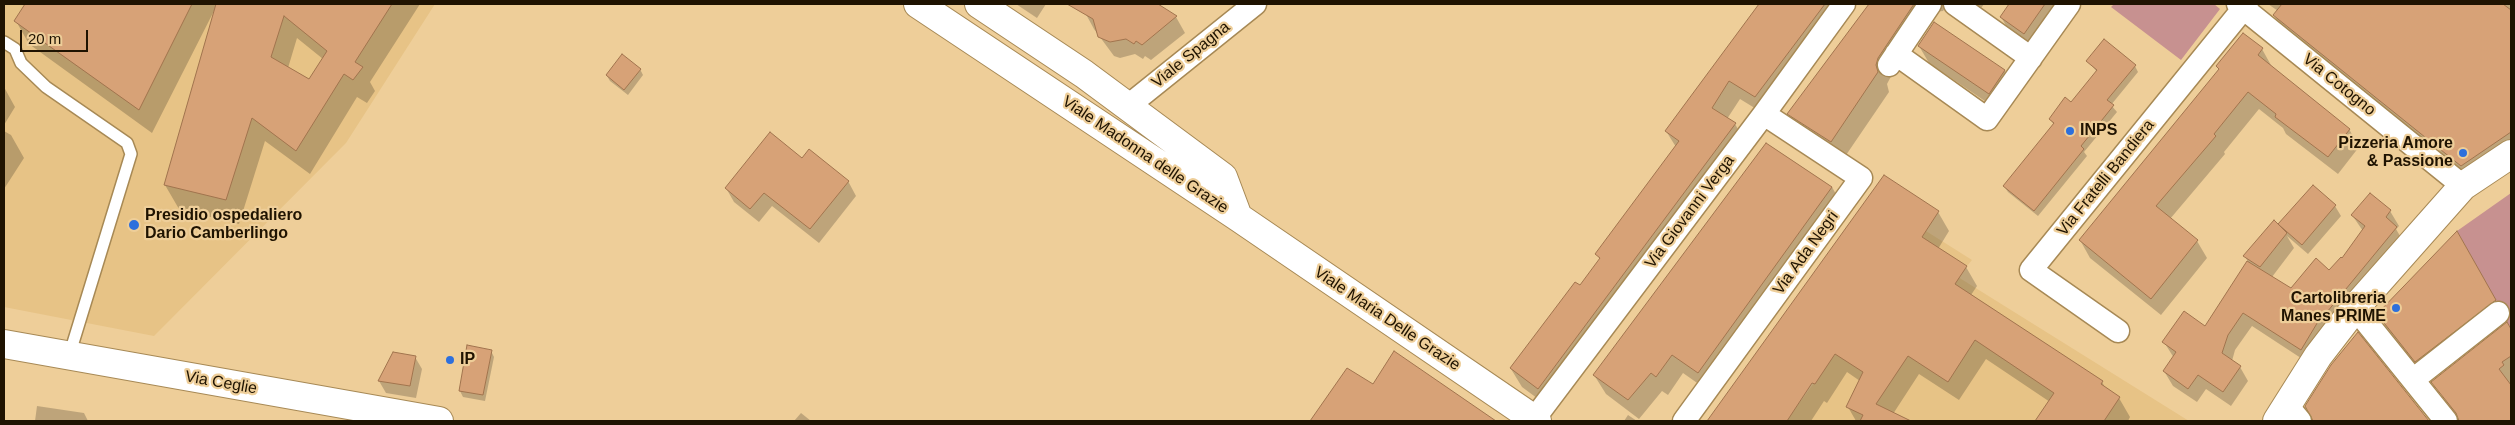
<!DOCTYPE html>
<style>
body{margin:0}
#map{position:relative;width:2515px;height:425px;overflow:hidden;background:#eece99;font-family:Arial,sans-serif}
canvas{display:block}
.frame{position:absolute;inset:0;border:5px solid #1f1301;pointer-events:none}
.scale{position:absolute;left:20px;top:30px;width:68px;height:22px;box-sizing:border-box;border:2px solid #1f1301;border-top:0;padding-left:6px;font-size:15px;line-height:18px;white-space:nowrap;color:#1f1301;-webkit-text-stroke:4px #eece99;paint-order:stroke}
</style>
<div id="map">
<canvas width="2515" height="425"></canvas>
<div class="frame"></div>
<div class="scale">20 m</div>
</div>
<script>
const g = document.querySelector('canvas').getContext('2d');
g.lineJoin = 'round';
function fill(path, color) { g.fillStyle = color; g.fill(path, 'evenodd'); }
const poly = rows => new Path2D(rows.map(r => 'M' + r).join(''));
function trace(path, color, width, dash) { g.strokeStyle = color; g.lineWidth = width; g.lineCap = dash ? 'butt' : 'round'; g.setLineDash(dash || []); g.stroke(path); }
function label(font, color, halo, rows, align = 'center') {
  g.font = font + ' Arial,sans-serif'; g.lineWidth = 4.5; g.setLineDash([]); g.textBaseline = 'middle'; g.strokeStyle = halo; g.fillStyle = color; for (const [text, x, y, turn = 0] of rows) {
    g.save(); g.translate(x, y); g.rotate((+turn || 0) * Math.PI / 180); g.textAlign = isNaN(turn) ? turn : align; if (halo) g.strokeText(text, 0, 0); g.fillText(text, 0, 0); g.restore();
  }
}
const built = poly([
 [4,4,435,4,346,143,154,336,4,307],
 [1926,231,1972,260,1958,277,2189,421,1786,421]
]);
const green = poly([
 [2114,4,2214,4,2220,9,2181,60,2111,7],
 [2511,193,2511,329,2457,231]
]);
const shadow = poly([
 [27,4,420,4,370,82,375,91,367,103,357,97,310,174,265,141,239,224,179,209,165,185,215,9,152,133,29,44,16,21],
 [297,38,323,59,309,80,288,68],
 [1016,4,1046,4,1037,18],
 [1083,4,1157,4,1176,17,1185,33,1151,60,1145,56,1143,59,1135,54,1120,58,1114,56,1094,29,1082,7],
 [1760,4,1849,4,1766,115,1740,99,1727,119,1735,124,1746,143,1549,407,1522,387,1511,369,1580,287,1600,260,1597,254,1676,147,1666,131],
 [1871,4,1948,4,1943,11,1935,12,1896,67,1887,84,1889,92,1842,161,1800,134,1789,114],
 [1960,4,1984,4,1977,14],
 [2011,4,2066,4,2034,50,2011,34,2001,17],
 [2268,4,2511,4,2511,160,2473,186,2286,35,2274,15,2278,11],
 [1934,23,2005,71,2014,88,1998,110,1929,63,1919,46],
 [2244,34,2262,49,2272,67,2349,129,2359,147,2338,174,2286,134,2283,128,2259,109,2224,152,2225,154,2170,219,2197,241,2207,258,2161,315,2090,258,2080,240,2220,70],
 [2088,61,2135,66,2138,72,2111,105,2117,112,2084,152,2087,156,2038,216,2008,192,2004,186,2054,125,2050,119,2071,104,2097,72],
 [640,69,643,75,628,95,610,81,607,76],
 [4,87,15,107,4,125],
 [4,131,11,135,24,158,4,189],
 [802,159,848,181,856,196,819,243,772,206,759,222,734,202,726,188],
 [1884,177,1938,212,1949,231,1938,249,1966,267,1977,286,1971,295,2102,382,2106,389,2119,398,2130,417,2128,421,2037,421,2050,402,1986,359,1959,400,1919,374,1893,414,1908,421,1856,421,1848,407,1860,381,1847,372,1827,403,1824,401,1811,421,1708,421],
 [1832,187,1843,207,1710,392,1683,373,1668,395,1662,391,1639,419,1606,394,1594,375],
 [2371,195,2390,211,2399,226,2396,229,2404,243,2310,364,2252,326,2235,350,2232,361,2240,367,2248,381,2231,406,2206,389,2197,402,2173,386,2164,371,2174,358,2164,342,2206,328,2248,262,2245,256,2283,229,2280,224,2335,206,2341,216,2308,254,2287,236,2294,248,2272,277,2291,289,2329,272,2343,260,2363,231,2352,215],
 [2457,233,2507,321,2427,381,2390,334,2378,314],
 [2507,324,2511,331,2511,421,2459,421,2433,382],
 [2358,334,2428,421,2314,421],
 [491,351,494,357,485,401,463,397,460,391],
 [1395,353,1494,421,1311,421,1348,370,1373,385],
 [415,357,422,369,416,398,386,393,379,381],
 [37,406,84,413,88,421,35,421],
 [801,413,811,421,794,421],
 [1628,415,1637,421,1624,421]
]);
const building = poly([
 [25,4,192,4,139,110,14,21,25,4],
 [216,4,392,4,355,62,363,67,353,80,344,74,296,151,252,118,226,200,164,185,216,4],
 [284,16,327,51,309,79,271,57,284,16],
 [1067,4,1158,4,1177,16,1142,45,1136,41,1134,44,1126,39,1110,42,1098,37,1093,19,1067,4],
 [1759,4,1825,4,1755,97,1729,81,1712,108,1736,123,1538,389,1510,368,1575,282,1580,285,1600,258,1595,254,1679,141,1665,131,1759,4],
 [1869,4,1914,4,1878,58,1876,65,1878,72,1831,142,1787,114,1869,4],
 [2009,4,2045,4,2024,34,2000,17,2009,4],
 [2282,4,2503,4,2511,10,2511,132,2461,166,2273,15,2282,4],
 [1934,22,2005,70,1989,94,1918,46,1934,22],
 [2243,33,2263,48,2258,55,2350,129,2328,157,2275,117,2276,114,2248,92,2214,134,2216,136,2156,206,2198,240,2151,299,2079,240,2219,69,2216,66,2243,33],
 [2104,39,2136,65,2107,100,2114,105,2081,146,2084,149,2034,211,2003,186,2054,123,2049,119,2065,97,2071,102,2097,70,2086,61,2104,39],
 [622,54,641,69,624,90,606,75,622,54],
 [770,132,802,158,809,149,849,181,810,229,764,193,750,209,725,188,770,132],
 [1766,143,1832,187,1698,373,1672,355,1656,377,1651,373,1628,400,1593,375,1766,143],
 [1884,175,1939,211,1922,237,1967,266,1955,284,2103,381,2101,384,2120,397,2104,421,2035,421,2054,393,1975,340,1948,382,1908,356,1876,404,1911,421,1860,421,1863,415,1846,407,1863,372,1835,354,1815,384,1812,383,1787,421,1707,421,1884,175],
 [2313,185,2336,205,2302,245,2278,224,2313,185],
 [2370,193,2391,210,2386,217,2397,227,2327,312,2325,310,2301,350,2243,313,2228,335,2222,353,2241,366,2223,392,2198,375,2188,389,2163,371,2176,352,2162,342,2184,311,2205,326,2247,261,2291,288,2316,258,2329,270,2341,257,2342,258,2365,226,2351,215,2370,193],
 [2274,220,2287,233,2260,267,2243,256,2274,220],
 [2457,231,2496,300,2415,362,2377,314,2457,231],
 [2507,322,2511,329,2511,356,2502,362,2504,365,2499,369,2511,385,2511,421,2459,421,2456,413,2431,382,2507,322],
 [2358,332,2429,421,2313,421,2305,406,2331,365,2358,332],
 [467,345,492,350,483,395,459,391,467,345],
 [1394,351,1496,421,1310,421,1347,368,1373,384,1394,351],
 [393,352,416,356,410,386,378,381,393,352]
]);
const service = poly([
 [4,42,15,49,21,63,46,87,127,143,131,154,69,356]
]);
const minor = poly([
 [1955,4,2031,58],
 [2238,4,2463,186],
 [1896,54,1987,119,2069,4],
 [1889,65,1930,4],
 [1128,106,1255,4],
 [2355,308,2446,421],
 [2118,331,2031,270,2247,4],
 [2414,379,2498,313],
 [2286,404,2300,421],
 [1534,419,1764,114,1844,4],
 [1684,421,1861,178,1764,114]
]);
const tertiary = poly([
 [918,4,1238,217,1537,421],
 [979,4,1084,74,1223,177,1238,217],
 [2277,421,2318,356,2355,308,2463,186,2511,154]
]);
const secondary = poly([
 [4,344,439,421]
]);
const markers = [
 [2070,131,5,"#2d6fdc"],
 [2463,153,5,"#2d6fdc"],
 [134,225,6,"#2d6fdc"],
 [2396,308,5,"#2d6fdc"],
 [450,360,5,"#2d6fdc"]
];
const streetNames = [
 ["Viale Spagna",1191,55,-39],
 ["Via Cotogno",2339,85,39],
 ["Viale Madonna delle Grazie",1145,155,34],
 ["Via Fratelli Bandiera",2106,178,-51],
 ["Via Giovanni Verga",1690,212,-53],
 ["Via Ada Negri",1806,253,-54],
 ["Viale Maria Delle Grazie",1387,319,34],
 ["Via Ceglie",221,383,10]
];
const poiNames = [
 ["INPS",2080,131],
 ["Pizzeria Amore",2453,144,"right"],
 ["& Passione",2453,162,"right"],
 ["Presidio ospedaliero",145,216],
 ["Dario Camberlingo",145,234],
 ["Cartolibreria",2386,299,"right"],
 ["Manes PRIME",2386,317,"right"],
 ["IP",460,360]
];
fill(built, '#e7c386');
fill(green, '#c79190');
fill(shadow, '#0003');
fill(building, '#d7a277');
trace(building, '#a1744e', 1);
trace(service, '#a78955', 14);
trace(minor, '#a78955', 25);
trace(tertiary, '#a78955', 30);
trace(secondary, '#a78955', 30);
trace(service, '#fff', 11);
trace(minor, '#fff', 22);
trace(tertiary, '#fff', 28);
trace(secondary, '#fff', 28);
for (const [x, y, r, color] of markers) { const dot = new Path2D(); dot.arc(x, y, r, 0, 2 * Math.PI); g.fillStyle = color; g.fill(dot); trace(dot, '#eece99', 2); }
label('16px', '#1f1301', '#eece99', streetNames);
label('bold 16px', '#1f1301', '#eece99', poiNames, 'left');
</script>
